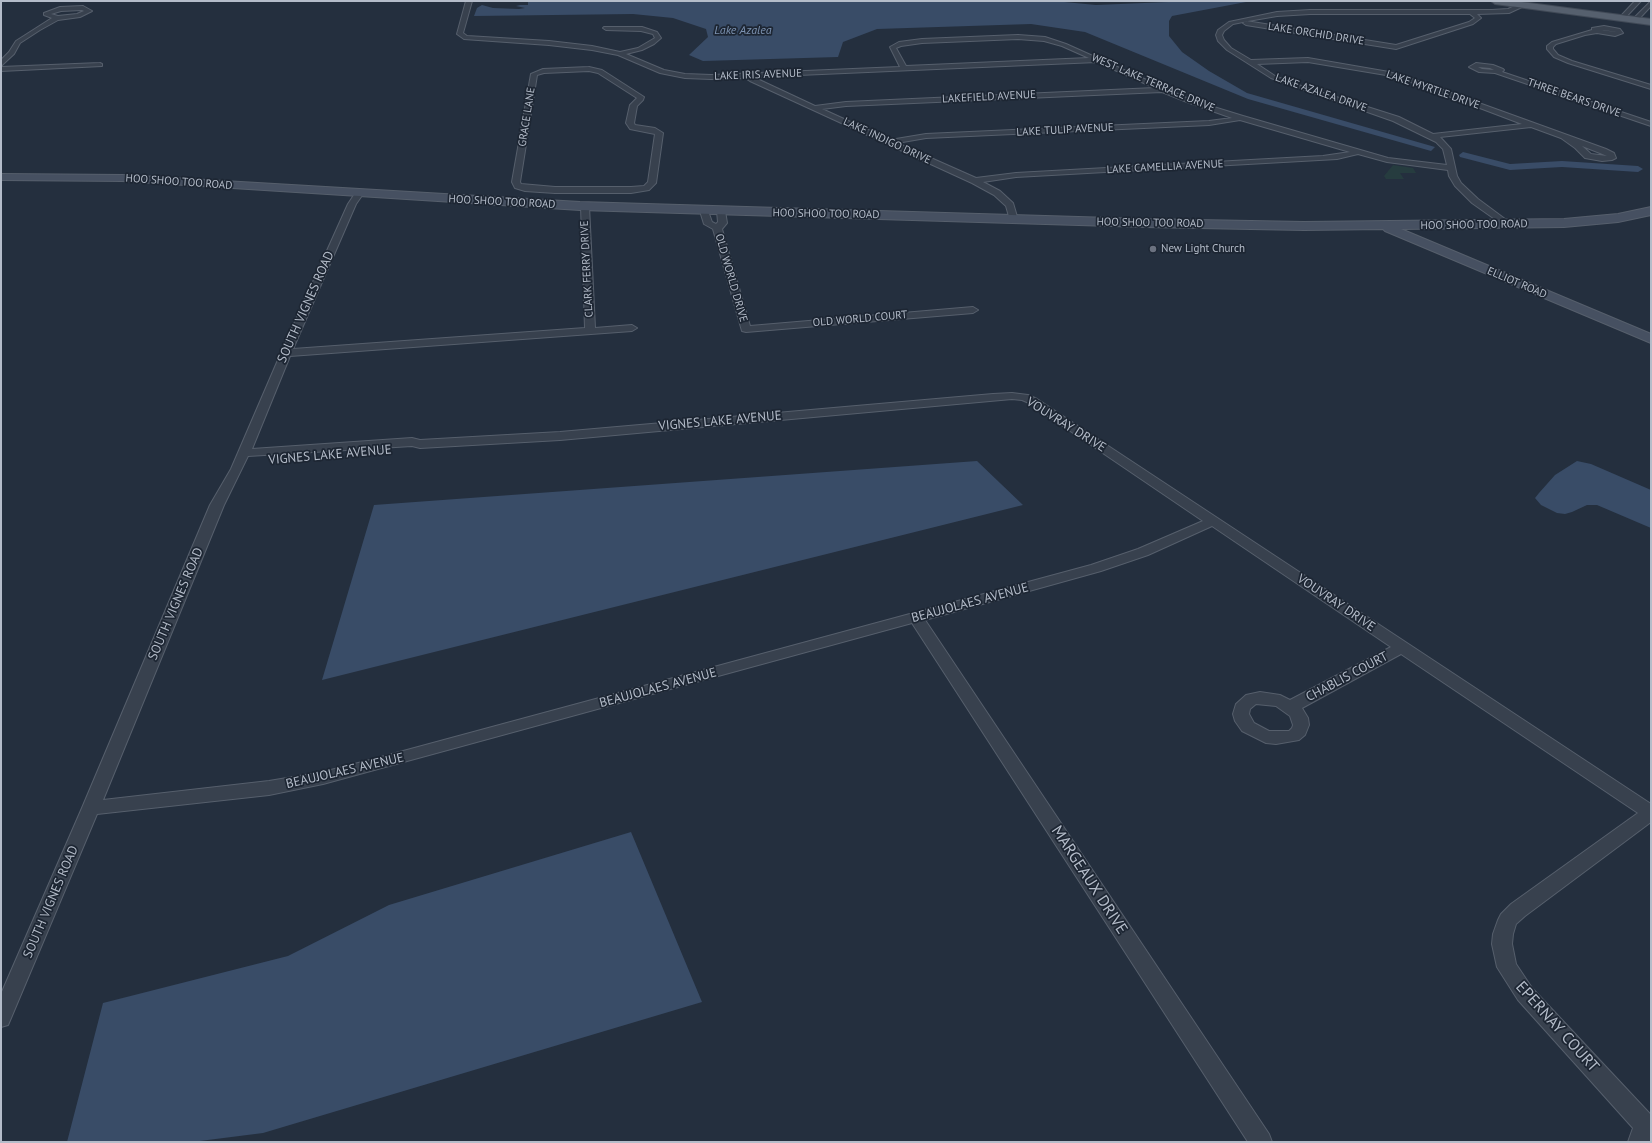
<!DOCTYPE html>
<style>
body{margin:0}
#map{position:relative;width:1652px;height:1143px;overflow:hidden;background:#242f3e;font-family:"PT Sans",sans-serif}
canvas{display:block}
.frame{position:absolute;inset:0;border:2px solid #b4bcc9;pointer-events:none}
</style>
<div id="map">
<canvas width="1652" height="1143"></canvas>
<div class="frame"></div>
</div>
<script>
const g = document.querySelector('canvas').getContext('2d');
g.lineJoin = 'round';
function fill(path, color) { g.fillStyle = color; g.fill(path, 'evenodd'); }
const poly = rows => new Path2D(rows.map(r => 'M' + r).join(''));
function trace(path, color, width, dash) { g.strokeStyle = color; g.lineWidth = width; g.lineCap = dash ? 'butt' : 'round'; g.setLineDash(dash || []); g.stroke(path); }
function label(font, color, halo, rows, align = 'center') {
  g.font = font + ' "PT Sans",sans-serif'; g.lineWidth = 3.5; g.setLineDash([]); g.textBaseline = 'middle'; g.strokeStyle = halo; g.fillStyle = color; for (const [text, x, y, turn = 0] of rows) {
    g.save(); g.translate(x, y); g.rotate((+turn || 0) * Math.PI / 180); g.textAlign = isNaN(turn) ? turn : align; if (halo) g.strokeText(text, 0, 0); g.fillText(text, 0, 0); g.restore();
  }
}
const green = poly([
 [1393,165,1413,168,1416,173,1400,173,1404,179,1386,179,1384,176]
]);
const water = poly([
 [528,1,1054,1,1096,5,1192,1,1279,1,1246,2,1172,16,1169,21,1169,36,1182,52,1209,71,1247,93,1435,147,1431,151,1248,99,1085,32,1031,24,877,29,843,42,838,57,703,61,689,55,708,37,706,29,673,18,633,14,474,16,477,8,482,5,493,8,519,9,525,8,516,6,520,5,528,5],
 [977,461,1023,505,322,680,374,505],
 [1577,461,1591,464,1651,490,1651,528,1597,505,1587,505,1572,512,1565,514,1557,513,1541,505,1535,498,1539,493,1555,475],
 [631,832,702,1002,263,1133,192,1142,67,1142,103,1003,288,956,389,905]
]);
const canal = poly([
 [1463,152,1510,164,1562,161,1638,166,1643,169,1638,172,1562,167,1510,170,1460,157,1459,155,1463,152]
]);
const street = poly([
 [466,1,472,1,463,33,467,36,549,41,592,46,620,52,638,48,655,38,653,34,641,31,606,30,603,28,604,27,642,27,657,32,661,38,654,44,642,50,626,54,664,70,685,74,711,75,900,67,890,47,899,42,922,39,1018,35,1045,37,1066,44,1191,100,1243,116,1388,158,1447,165,1443,149,1436,142,1393,121,1271,78,1227,50,1218,41,1216,35,1218,30,1229,22,1277,12,1310,10,1492,10,1508,9,1522,3,1525,5,1524,6,1509,13,1477,14,1481,18,1473,24,1396,49,1246,25,1243,23,1246,21,1396,45,1469,22,1475,18,1470,14,1310,14,1277,16,1248,21,1233,24,1224,31,1222,35,1224,40,1231,48,1251,60,1308,58,1389,72,1418,81,1606,149,1614,153,1616,158,1612,160,1602,161,1585,158,1575,148,1561,138,1531,127,1440,137,1451,149,1457,176,1461,183,1478,199,1509,222,1510,224,1506,227,1472,203,1455,186,1449,176,1448,170,1387,162,1358,154,1337,159,1016,177,983,182,1000,191,1013,203,1018,220,1014,223,1010,220,1006,206,994,195,972,183,750,81,745,78,711,79,685,78,660,73,618,55,592,50,549,45,464,39,457,34,466,1],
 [1018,39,1044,41,1062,46,1089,58,906,66,896,48,901,46,922,43,1018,39],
 [1097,62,1155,88,846,102,815,106,753,77,1097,62],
 [1308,62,1386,75,1414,83,1522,124,1433,134,1399,117,1295,84,1275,76,1257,64,1308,62],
 [1162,92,1187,102,1232,118,1209,121,926,134,890,140,822,109,846,106,1162,92],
 [1240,120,1350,152,1323,156,1016,173,976,178,897,143,926,138,1209,125,1240,120],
 [1582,146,1600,153,1607,156,1591,154,1582,146],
 [1635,1,1641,1,1624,19,1620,19,1620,17,1635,1],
 [1651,1,1651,6,1637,21,1633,21,1633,19,1651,1],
 [83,6,92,11,80,17,58,20,40,30,20,43,14,54,1,66,1,60,9,52,16,41,52,18,44,15,44,13,60,7,83,6],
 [82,10,84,11,77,14,58,16,51,14,61,11,82,10],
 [1604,26,1620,29,1623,33,1615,36,1597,33,1585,35,1556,44,1553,47,1553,49,1558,55,1572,61,1651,85,1651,89,1568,63,1554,57,1547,49,1547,46,1552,42,1592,30,1592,28,1604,26],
 [1602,30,1604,30,1616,32,1615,32,1602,30],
 [100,63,102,64,102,66,1,71,1,67,100,63],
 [1476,63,1493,65,1503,69,1504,70,1502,72,1651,122,1651,126,1495,73,1479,72,1469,67,1476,63],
 [1478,67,1490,68,1494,70,1482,69,1478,67],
 [589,67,602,70,644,97,643,100,637,106,634,123,635,125,655,128,663,133,656,183,649,190,631,193,555,193,525,191,515,188,512,182,531,74,543,69,589,67],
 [589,71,598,73,637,98,630,105,626,123,630,129,655,134,648,182,644,186,631,187,555,187,521,184,520,182,537,75,544,73,589,71],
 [359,191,363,194,356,204,293,349,585,328,581,206,585,203,589,206,595,328,632,325,637,328,632,331,290,356,252,449,412,438,420,440,560,432,993,394,1012,393,1028,395,1037,399,1651,804,1651,822,1525,916,1516,924,1513,934,1512,944,1516,964,1532,988,1651,1115,1651,1141,1628,1142,1633,1128,1518,1000,1497,967,1492,944,1493,934,1498,920,1501,914,1511,904,1638,813,1401,654,1302,708,1308,718,1309,725,1305,735,1299,740,1276,744,1266,743,1242,731,1235,721,1233,714,1236,704,1246,695,1260,692,1280,695,1290,700,1391,647,1212,526,1148,555,1101,571,925,620,1269,1134,1272,1142,1248,1142,912,623,323,784,269,795,97,814,11,1018,8,1025,1,1027,1,994,82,808,210,505,231,469,281,353,348,204,356,192,359,191],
 [1012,399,1022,400,1029,403,1203,521,1138,549,1091,565,370,760,323,772,269,781,103,800,224,505,248,456,412,446,420,448,560,440,1012,399],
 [1256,704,1276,706,1290,716,1293,725,1292,728,1289,731,1269,731,1254,723,1249,714,1250,709,1256,704],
 [704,208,708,211,712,222,716,224,718,222,717,211,718,209,724,209,725,211,727,223,722,229,750,326,973,307,978,310,973,313,746,332,742,331,713,229,704,224,700,211,704,208]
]);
const secondary = poly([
 [1,174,122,175,580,202,1145,219,1304,222,1564,219,1618,214,1651,207,1651,215,1618,222,1564,227,1401,229,1651,334,1651,343,1385,231,1383,229,1304,230,1145,227,580,210,122,181,1,180,1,174]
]);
const primary = poly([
 [1491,1,1514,1,1651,19,1651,25,1495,4,1491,1]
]);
const markers = [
 [1153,249,4,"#6b7280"]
];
const farStreetnames = [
 ["LAKE ORCHID DRIVE",1316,34,9],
 ["LAKE IRIS AVENUE",758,75,-2],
 ["WEST LAKE TERRACE DRIVE",1153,83,23],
 ["LAKE MYRTLE DRIVE",1433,90,19],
 ["LAKE AZALEA DRIVE",1321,93,19],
 ["LAKEFIELD AVENUE",989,97,-3],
 ["THREE BEARS DRIVE",1574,98,19],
 ["GRACE LANE",527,117,-81],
 ["LAKE TULIP AVENUE",1065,130,-3],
 ["LAKE INDIGO DRIVE",887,141,25],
 ["LAKE CAMELLIA AVENUE",1165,167,-3],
 ["HOO SHOO TOO ROAD",179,182,4],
 ["HOO SHOO TOO ROAD",502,202,3],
 ["HOO SHOO TOO ROAD",826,214,1],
 ["HOO SHOO TOO ROAD",1150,223,1],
 ["HOO SHOO TOO ROAD",1474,225,-1],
 ["CLARK FERRY DRIVE",587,269,-93],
 ["OLD WORLD DRIVE",731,278,74],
 ["ELLIOT ROAD",1517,283,23],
 ["OLD WORLD COURT",860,319,-5]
];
const farPoinames = [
 ["New Light Church",1161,249]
];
const farWaternames = [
 ["Lake Azalea",743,31]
];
const streetNames = [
 ["SOUTH VIGNES ROAD",306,307,-66],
 ["VIGNES LAKE AVENUE",720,421,-5],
 ["VOUVRAY DRIVE",1066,425,32],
 ["VIGNES LAKE AVENUE",330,455,-5],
 ["BEAUJOLAES AVENUE",970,603,-15],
 ["VOUVRAY DRIVE",1336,603,34],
 ["SOUTH VIGNES ROAD",176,604,-67],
 ["CHABLIS COURT",1347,677,-28],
 ["BEAUJOLAES AVENUE",658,688,-15],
 ["BEAUJOLAES AVENUE",345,771,-13],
 ["SOUTH VIGNES ROAD",51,902,-67]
];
const nearStreetnames = [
 ["MARGEAUX DRIVE",1089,880,57],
 ["EPERNAY COURT",1557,1027,48]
];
fill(green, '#263c3f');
fill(water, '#394c67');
fill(canal, '#394c67');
trace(street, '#565f6c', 2);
trace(secondary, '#565f6c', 2);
trace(primary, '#414a57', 2);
fill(street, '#38414e');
fill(secondary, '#465061');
fill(primary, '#56606e');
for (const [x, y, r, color] of markers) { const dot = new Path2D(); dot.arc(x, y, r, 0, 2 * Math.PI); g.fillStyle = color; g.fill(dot); trace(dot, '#1d2633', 1.5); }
label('11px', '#b4bcc9', '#1d2633', farStreetnames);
label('11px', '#b4bcc9', '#1d2633', farPoinames, 'left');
label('italic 12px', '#7c92b1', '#1d2633', farWaternames);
label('13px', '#b4bcc9', '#1d2633', streetNames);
label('16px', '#b4bcc9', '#1d2633', nearStreetnames);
</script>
